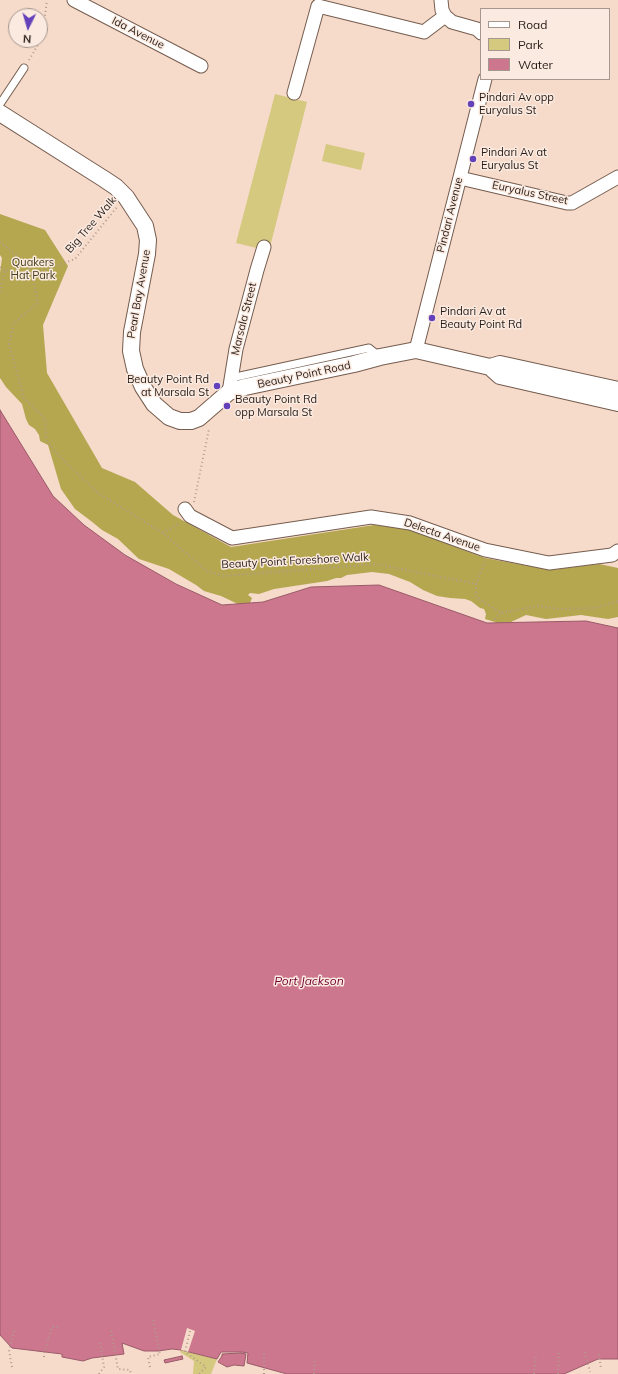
<!DOCTYPE html>
<style>
body{margin:0}
#map{position:relative;width:618px;height:1374px;overflow:hidden;background:#f6daca;font-family:Mulish,sans-serif}
canvas{display:block}
.legend{position:absolute;left:480px;top:8px;width:130px;height:72px;box-sizing:border-box;background:#fbeae0;border:1px solid #a5978f;margin:0;padding:5px 7px;list-style:none;font-size:12px;color:#251b16}
.legend li{display:flex;align-items:center;gap:8px;height:20px}
.legend b{width:20px;border:1px solid #a5978f}
.north{position:absolute;left:8px;top:8px;width:40px;height:40px;box-sizing:border-box;background:#fbeae0;border:1px solid #a5978f;border-radius:50%;rotate:185deg;font-size:11px;font-weight:700;line-height:16px;text-align:center;color:#251b16}
.north::after{content:'';display:block;margin:auto;width:14px;height:18px;background:#6241ba;clip-path:polygon(50% 0,100% 100%,50% 72%,0 100%)}
</style>
<div id="map">
<canvas width="618" height="1374"></canvas>
<ul class="legend">
<li><b style="height:5px;background:#fff"></b>Road</li>
<li><b style="height:11px;background:#d4c97f"></b>Park</li>
<li><b style="height:11px;background:#cc778d"></b>Water</li>
</ul>
<div class="north">N</div>
</div>
<script>
const g = document.querySelector('canvas').getContext('2d');
g.lineJoin = 'round';
function fill(path, color) { g.fillStyle = color; g.fill(path, 'evenodd'); }
const poly = rows => new Path2D(rows.map(r => 'M' + r).join(''));
function trace(path, color, width, dash) { g.strokeStyle = color; g.lineWidth = width; g.lineCap = dash ? 'butt' : 'round'; g.setLineDash(dash || []); g.stroke(path); }
function label(font, color, halo, rows, align = 'center') {
  g.font = font + ' Mulish,sans-serif'; g.lineWidth = 3; g.setLineDash([]); g.textBaseline = 'middle'; g.strokeStyle = halo; g.fillStyle = color; for (const [text, x, y, turn = 0] of rows) {
    g.save(); g.translate(x, y); g.rotate((+turn || 0) * Math.PI / 180); g.textAlign = isNaN(turn) ? turn : align; if (halo) g.strokeText(text, 0, 0); g.fillText(text, 0, 0); g.restore();
  }
}
const green = poly([
 [275,94,307,102,269,251,236,243],
 [326,144,365,153,361,170,322,161],
 [181,1350,217,1359,211,1374,193,1374,194,1361,180,1352]
]);
const forest = poly([
 [0,214,45,230,68,266,43,325,47,373,102,468,135,482,173,515,231,547,374,525,407,529,485,558,550,570,599,564,618,568,618,617,608,619,581,615,546,619,526,615,511,622,497,624,495,622,485,619,486,614,484,609,480,608,471,601,465,599,450,598,437,596,423,590,410,582,389,574,372,572,347,575,341,578,336,578,327,581,274,589,259,594,250,593,248,595,252,598,250,603,240,605,221,596,204,591,196,585,169,569,139,559,118,539,102,530,91,521,75,509,61,489,48,445,40,441,39,435,35,429,29,425,26,419,22,404,6,387,0,378,0,273,2,258,0,255]
]);
const water = poly([
 [0,410,53,496,84,525,125,555,176,584,222,605,263,602,311,587,379,585,487,623,586,621,618,628,618,1359,598,1359,564,1374,287,1374,247,1363,248,1353,242,1352,221,1352,217,1359,181,1350,172,1349,158,1351,144,1351,122,1343,124,1354,92,1358,83,1361,62,1357,62,1354,12,1348,0,1335,0,410],
 [241,1353,246,1354,244,1366,234,1365,227,1367,218,1362,222,1356,222,1354,241,1353],
 [182,1356,183,1359,165,1363,164,1360,182,1356]
]);
const pier = poly([
 [187,1328,195,1331,188,1352,181,1350]
]);
const path = poly([
 [29,60,42,38,47,0],
 [0,242,28,265,32,275,38,303,14,323,9,344,24,398,45,419,46,439,54,451,98,493,163,533,207,571,223,576,376,564,476,584,476,597,501,613,538,606,559,609,596,608,618,601],
 [0,267,5,270,32,275,75,259,117,207],
 [0,292,5,270],
 [194,502,209,429],
 [163,533,180,523],
 [476,584,485,561],
 [495,619,501,613],
 [111,1331,118,1369,130,1370,131,1374],
 [190,1331,185,1352,206,1367,199,1374],
 [585,1352,590,1372],
 [599,1354,601,1369],
 [44,1357,44,1354,52,1327,58,1327],
 [12,1367,9,1350,15,1328],
 [150,1367,148,1357,160,1354,153,1319],
 [99,1374,104,1367,100,1343],
 [264,1374,264,1351],
 [314,1374,315,1359],
 [534,1374,536,1354],
 [558,1374,559,1350]
]);
const service = poly([
 [0,104,24,68],
 [231,378,369,348,379,356]
]);
const minor = poly([
 [74,0,201,66],
 [441,0,442,10,445,16,452,22,477,29,481,33],
 [294,93,318,6,424,32,445,16],
 [460,178,567,203,572,203,618,177],
 [416,350,485,79],
 [229,392,236,349,257,270,264,247],
 [185,509,190,516,232,538,371,517,410,523,485,550,549,563,612,555,618,551]
]);
const tertiary = poly([
 [0,113,104,179,116,187,126,197,145,226,148,240,147,254,132,332,131,351,135,369,143,387,154,404,169,417,180,421,191,421,199,418,229,392,245,387,354,364,380,357,416,350,490,367,500,364,618,390],
 [490,367,500,376,618,403]
]);
const markers = [
 [471,104,4,"#6241ba"],
 [473,159,4,"#6241ba"],
 [432,318,4,"#6241ba"],
 [217,386,4,"#6241ba"],
 [227,406,4,"#6241ba"]
];
const streetNames = [
 ["Ida Avenue",138,33,27],
 ["Euryalus Street",530,193,12],
 ["Pindari Avenue",450,215,-76],
 ["Big Tree Walk",91,225,-49],
 ["Pearl Bay Avenue",139,294,-80],
 ["Marsala Street",244,319,-76],
 ["Beauty Point Road",304,375,-12],
 ["Delecta Avenue",442,535,19],
 ["Beauty Point Foreshore Walk",295,561,-3]
];
const poiNames = [
 ["Pindari Av opp",479,98],
 ["Euryalus St",479,111],
 ["Pindari Av at",481,153],
 ["Euryalus St",481,166],
 ["Pindari Av at",440,312],
 ["Beauty Point Rd",440,325],
 ["Beauty Point Rd",209,380,"right"],
 ["at Marsala St",209,393,"right"],
 ["Beauty Point Rd",235,400],
 ["opp Marsala St",235,413]
];
const parkNames = [
 ["Quakers",33,263],
 ["Hat Park",33,276]
];
const waterNames = [
 ["Port Jackson",309,981]
];
fill(green, '#d4c97f');
fill(forest, '#b4a750');
fill(water, '#cc778d');
trace(water, '#9a5b69', 1);
fill(pier, '#f6daca');
trace(service, '#755d4f', 9);
trace(minor, '#755d4f', 15);
trace(tertiary, '#755d4f', 18);
trace(path, '#b09a8e', 2, [1, 3]);
trace(service, '#fff', 7);
trace(minor, '#fff', 13);
trace(tertiary, '#fff', 16);
for (const [x, y, r, color] of markers) { const dot = new Path2D(); dot.arc(x, y, r, 0, 2 * Math.PI); g.fillStyle = color; g.fill(dot); trace(dot, '#fbeae0', 1.5); }
label('11px', '#251b16', '#fbeae0', streetNames);
label('11px', '#251b16', '#fbeae0', poiNames, 'left');
label('11px', '#423d17', '#fbeae0', parkNames);
label('italic 12px', '#6f0133', '#fbeae0', waterNames);
</script>
